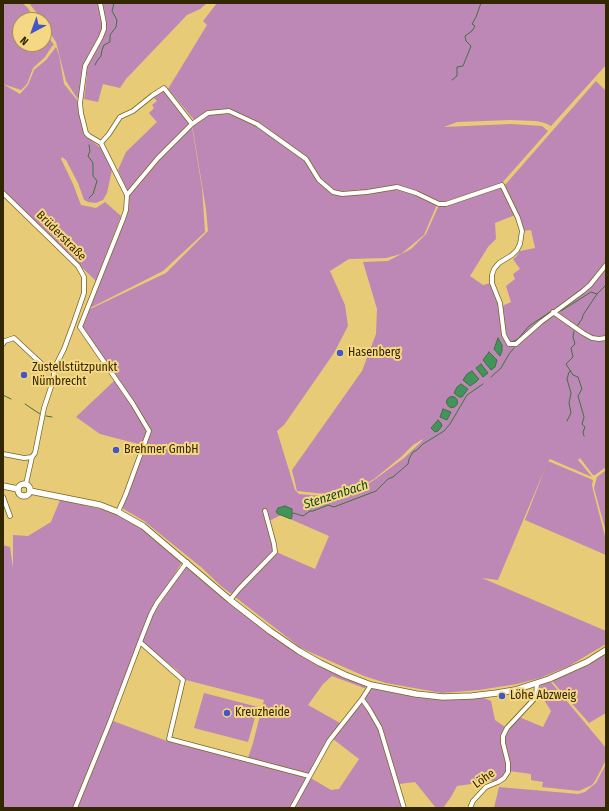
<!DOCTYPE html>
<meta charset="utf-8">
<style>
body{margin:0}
#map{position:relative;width:609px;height:811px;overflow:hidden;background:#e7cb77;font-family:"Fira Sans Condensed",sans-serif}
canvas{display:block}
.frame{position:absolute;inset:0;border:4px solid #332702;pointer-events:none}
.north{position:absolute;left:12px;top:12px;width:40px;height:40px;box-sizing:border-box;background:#f5d883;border:1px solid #a7914f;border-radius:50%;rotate:221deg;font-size:11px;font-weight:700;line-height:16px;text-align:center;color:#332702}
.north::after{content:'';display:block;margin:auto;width:14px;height:18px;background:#4255c9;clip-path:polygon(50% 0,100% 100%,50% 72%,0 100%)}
</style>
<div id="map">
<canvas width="609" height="811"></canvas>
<div class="frame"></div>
<div class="north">N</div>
</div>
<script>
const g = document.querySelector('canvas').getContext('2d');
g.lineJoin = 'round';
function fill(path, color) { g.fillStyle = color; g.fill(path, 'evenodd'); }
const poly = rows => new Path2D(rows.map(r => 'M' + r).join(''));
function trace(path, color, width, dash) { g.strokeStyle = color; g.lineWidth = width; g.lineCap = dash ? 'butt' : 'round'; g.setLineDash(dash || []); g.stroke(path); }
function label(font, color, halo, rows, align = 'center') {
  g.font = font + ' "Fira Sans Condensed",sans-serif'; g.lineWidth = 4; g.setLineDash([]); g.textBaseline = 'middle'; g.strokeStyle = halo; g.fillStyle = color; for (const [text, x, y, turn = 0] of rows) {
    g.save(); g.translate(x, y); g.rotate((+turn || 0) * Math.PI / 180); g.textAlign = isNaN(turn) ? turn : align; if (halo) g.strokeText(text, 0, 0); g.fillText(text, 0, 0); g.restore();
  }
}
const green = poly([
 [3,3,22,3,27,7,36,20,20,20,20,44,44,44,44,31,54,45,52,46,45,57,33,68,27,84,21,90,3,84],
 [29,3,207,3,200,9,187,15,126,79,120,88,103,84,98,102,84,99,87,75,81,78,80,97,77,98,66,81,56,42,44,24,44,20,42,20],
 [217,3,606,3,606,65,551,126,545,123,536,121,510,120,457,122,444,127,511,124,542,126,548,131,502,183,447,201,438,202,424,235,401,254,386,258,349,259,330,271,345,305,348,326,334,353,284,425,277,431,295,490,299,494,345,498,374,480,404,458,422,441,423,439,413,445,401,457,374,479,345,496,297,491,292,470,362,371,376,334,377,309,363,262,388,261,411,249,426,234,439,205,502,187,515,215,495,223,496,239,488,247,470,276,483,285,491,283,499,303,501,324,508,339,504,323,502,306,511,302,506,286,515,279,513,274,520,269,513,259,516,257,520,251,535,248,531,230,523,231,521,221,505,185,596,81,606,91,606,467,595,475,593,475,580,458,578,460,592,477,550,459,548,461,593,480,592,485,593,490,606,540,606,555,525,520,546,466,498,580,482,578,606,631,606,644,569,666,540,678,517,684,479,690,442,693,386,683,364,676,301,648,221,586,201,567,144,521,122,508,142,445,100,434,76,417,114,381,126,396,80,327,86,311,166,273,208,231,206,209,192,124,195,121,168,89,207,25,203,21],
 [281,515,329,536,315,569,274,551,269,521],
 [56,47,59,55,64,84,77,100,79,108,84,135,101,148,112,170,107,193,103,200,96,203,88,202,84,200,78,183,66,160,62,157,61,159,73,184,81,205,96,208,105,202,121,216,96,281,3,192,3,84,20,94,28,85,34,70,46,60],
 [165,89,190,124,128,192,118,170,126,152,157,122,149,113,154,108,152,105,157,101,153,97],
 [192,127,202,188,205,232,163,271,90,308,128,209,129,195,159,158],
 [606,470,606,532,594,488,597,477],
 [60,500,105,510,120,516,143,529,182,562,151,614,74,808,3,808,3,545,10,547,13,568,13,535,28,536,51,522],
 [187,564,298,653,370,685,364,688,332,676,323,684,308,705,340,723,317,758,310,774,248,758,253,743,264,700,186,680,177,670,153,652,142,641,153,614],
 [606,653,606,713,589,723,552,681,570,672],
 [550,681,606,748,606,760,595,781,592,785,579,791,542,787,543,782,531,780,531,774,509,771,510,768,504,741,504,736,519,717,543,727,551,711,541,695,537,694,541,685],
 [372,687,447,699,484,698,491,701,495,720,505,727,500,737,507,765,506,770,503,776,499,780,457,786,451,797,443,808,436,808,415,782,399,784,382,726,364,699],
 [204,693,258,707,248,742,194,728],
 [362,702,378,728,402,808,294,808,309,777,331,790,339,789,359,759,333,739],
 [113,721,167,741,307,777,291,808,76,808],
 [606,764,606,808,494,808,499,787,578,794,585,792,596,783]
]);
const water = poly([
 [498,338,502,345,502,351,500,356,494,349,498,338],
 [489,352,497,360,495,367,491,370,483,360,489,352],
 [481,364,488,373,483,377,476,368,481,364],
 [472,371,479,379,476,382,470,386,463,380,467,374,472,371],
 [461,384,468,389,462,397,459,397,454,393,457,387,461,384],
 '446.5 402a5.5 5.5 0 1 1 11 0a5.5 5.5 0 1 1-11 0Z',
 [443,409,451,412,447,420,440,417,443,409],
 [438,420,441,423,442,426,438,431,435,432,431,428,438,420],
 [285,506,292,509,292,517,291,519,278,514,276,512,278,508,285,506]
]);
const stream = poly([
 [95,65,97,61,101,56,102,50,104,45,110,42,110,35,116,27,117,20,112,11,114,3],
 [452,80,457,76,457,67,463,66,471,46,466,41,465,36,472,31,475,26,472,24,476,17,481,3],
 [89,145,90,151,88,156,93,163,93,176,97,181,93,194,89,198],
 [561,311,591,292,597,294,606,285],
 [577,326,582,319,583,315,597,294],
 [574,331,573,337,575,344,571,348,573,357,566,364,573,375,578,377,582,389,578,396,584,417,582,424,585,427,583,432,584,436],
 [512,342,518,339,529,326,553,310],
 [491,377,501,368,509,354,514,348],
 [3,395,11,399],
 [25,404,40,414],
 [46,416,52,417],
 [567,421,571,413,569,403,571,393,567,379,569,372,571,371],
 [293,513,303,516,310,511,313,511,328,505,334,507,376,491,388,479,393,477,408,464,409,459,413,452,417,450,423,444,444,431,450,424,467,395,483,384]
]);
const minor = poly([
 [100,3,104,23,104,29,101,37,85,66,80,103,81,113,86,133,89,136,101,143,127,195,126,210,123,219,80,327,133,404,149,431,126,494,118,512],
 [101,143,109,134,120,117,133,111,153,95,164,88,192,124],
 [3,193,78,266,84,277,84,293,74,322,64,349,54,369],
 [127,195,158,158,192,124,208,113,229,111,257,124,306,159,319,180,333,192,342,194,367,192,397,187,416,193,439,204,446,204,502,185,518,218,522,231,520,244,517,250,512,255,499,263,494,269,492,275,492,283,500,303,504,335,509,344,516,344,541,322,583,291,590,285,606,265],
 [553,312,583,333,592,338,599,339,606,338],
 [3,344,5,341,14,338,46,368,54,369,54,378,44,408,35,453,32,457,24,458,3,454],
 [26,484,32,457],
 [3,497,10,516],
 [187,562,157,603,151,614,140,642,183,680,169,739,309,776],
 [230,600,239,589,275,552,274,544,265,511],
 [362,699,369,709,380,728,404,808],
 [75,808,110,722,140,642],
 [292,808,329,741,362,699,371,685],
 [470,808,473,801,486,787,498,782,504,778,508,772,508,763,503,743,503,736,507,728,536,697,537,683]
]);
const secondary = poly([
 '18 490a6 6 0 1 1 12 0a6 6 0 1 1-12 0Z',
 [3,486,18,489],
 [30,491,100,505,118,512,143,526,230,600,270,631,299,651,320,663,345,675,371,685,416,694,443,697,472,696,497,693,515,690,549,679,587,662,606,650]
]);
const markers = [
 [340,353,4,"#4255c9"],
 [24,375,4,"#4255c9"],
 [116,450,4,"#4255c9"],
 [502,696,4,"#4255c9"],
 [227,713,4,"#4255c9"]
];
const streetNames = [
 ["Brüderstraße",61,236,45],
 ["Löhe",484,779,-35]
];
const poiNames = [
 ["Hasenberg",348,353],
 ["Zustellstützpunkt",32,368],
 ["Nümbrecht",32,382],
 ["Brehmer GmbH",124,450],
 ["Löhe Abzweig",510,696],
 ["Kreuzheide",235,713]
];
const waterNames = [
 ["Stenzenbach",336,495,-18]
];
fill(green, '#bd87b6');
fill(water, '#42945a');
trace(water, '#3e7340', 1);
trace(stream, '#3e7340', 1);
trace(minor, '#796423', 5.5);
trace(secondary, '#796423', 7);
trace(minor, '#fff', 4);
trace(secondary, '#fff', 5.5);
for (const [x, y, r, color] of markers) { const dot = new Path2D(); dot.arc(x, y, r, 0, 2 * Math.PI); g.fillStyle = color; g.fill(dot); trace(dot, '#f5d883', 1.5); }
label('12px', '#332702', '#f5d883', streetNames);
label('12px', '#332702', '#f5d883', poiNames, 'left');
label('italic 13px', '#0c4a24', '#f5d883', waterNames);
</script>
